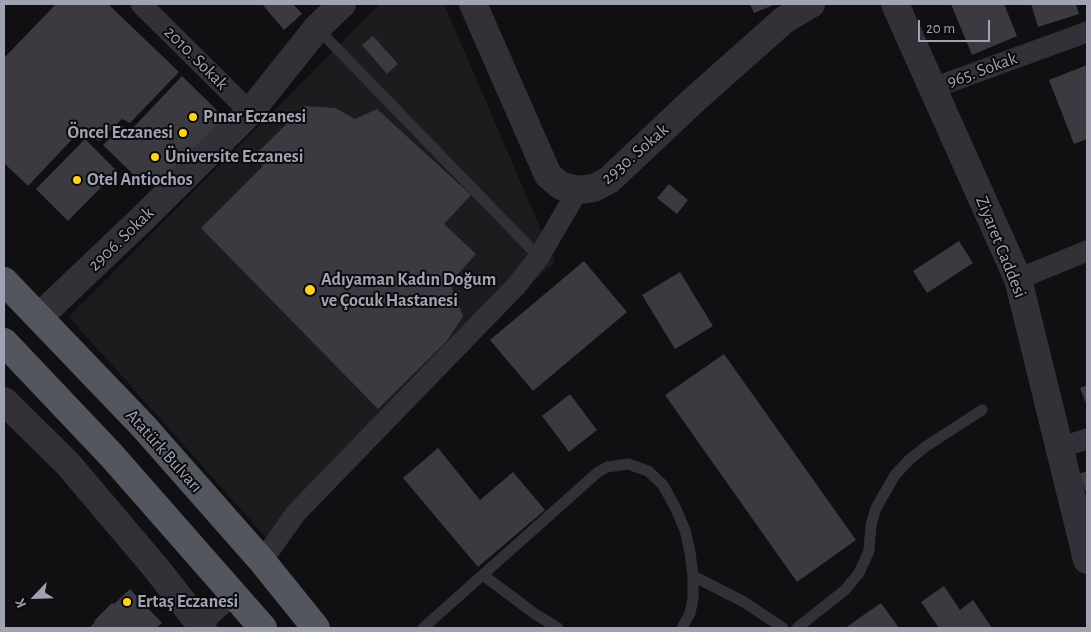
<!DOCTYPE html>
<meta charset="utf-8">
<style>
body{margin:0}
#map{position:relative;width:1091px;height:632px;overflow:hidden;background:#101012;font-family:"Alegreya Sans",sans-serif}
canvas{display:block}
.frame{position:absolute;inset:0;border:5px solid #a0a3b4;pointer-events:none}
.north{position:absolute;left:10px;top:572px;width:50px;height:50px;-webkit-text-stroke:4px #0b0b0d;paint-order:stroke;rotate:246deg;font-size:14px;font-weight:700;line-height:20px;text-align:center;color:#a0a3b4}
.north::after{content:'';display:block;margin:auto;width:18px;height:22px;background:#a0a3b4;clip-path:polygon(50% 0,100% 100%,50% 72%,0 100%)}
.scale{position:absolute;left:918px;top:20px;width:72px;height:22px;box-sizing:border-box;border:2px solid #a0a3b4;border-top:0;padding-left:6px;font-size:15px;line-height:18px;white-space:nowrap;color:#a0a3b4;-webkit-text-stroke:4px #0b0b0d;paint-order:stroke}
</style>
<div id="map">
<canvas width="1091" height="632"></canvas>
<div class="frame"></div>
<div class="north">K</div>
<div class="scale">20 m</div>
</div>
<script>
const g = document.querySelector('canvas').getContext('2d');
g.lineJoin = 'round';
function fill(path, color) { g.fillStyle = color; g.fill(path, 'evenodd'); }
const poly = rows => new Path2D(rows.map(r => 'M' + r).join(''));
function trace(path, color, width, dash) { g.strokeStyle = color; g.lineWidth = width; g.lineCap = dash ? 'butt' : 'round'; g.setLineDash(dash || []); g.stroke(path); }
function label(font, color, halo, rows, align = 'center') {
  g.font = font + ' "Alegreya Sans",sans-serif'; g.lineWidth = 4; g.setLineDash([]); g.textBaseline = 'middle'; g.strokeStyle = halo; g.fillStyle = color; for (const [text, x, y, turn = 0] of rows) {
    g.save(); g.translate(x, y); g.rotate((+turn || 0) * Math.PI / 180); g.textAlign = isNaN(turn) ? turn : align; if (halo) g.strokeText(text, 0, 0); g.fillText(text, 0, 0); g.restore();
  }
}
const built = poly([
 [380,4,444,4,555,262,398,402,271,543,69,317]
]);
const building = poly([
 [56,4,108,4,179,72,130,123,122,119,100,141,78,133,28,186,4,163,4,58],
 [262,4,293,4,302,14,284,30],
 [750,4,776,4,754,13],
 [951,4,1004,4,1017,36,972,55],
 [1031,4,1076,4,1079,14,1038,27],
 [373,36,398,64,387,74,362,45],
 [1087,65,1087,139,1074,144,1049,80],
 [182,76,229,122,166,187,154,176,142,183,103,145,122,125,129,132],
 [305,106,335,108,355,119,377,109,471,195,444,224,476,254,450,283,463,316,447,341,378,409,201,228,263,166,254,156],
 [85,139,117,171,68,221,36,189],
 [669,184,688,200,677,214,657,198],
 [959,241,973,263,927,293,913,271],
 [584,261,627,312,533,391,490,340],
 [680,272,713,326,675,349,642,295],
 [724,354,856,540,797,582,665,395],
 [1087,385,1087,406,1080,388],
 [570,394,597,430,569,452,542,416],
 [438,448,480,500,513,472,545,510,478,567,403,478],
 [1087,471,1087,495,1079,474],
 [944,586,960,610,973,600,992,628,939,628,921,602],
 [130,589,162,623,156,628,89,628,95,622,94,621,112,603,114,604],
 [881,603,899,628,845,628]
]);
const service = poly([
 [317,28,539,257],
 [483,575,535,614,558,628],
 [693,576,744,602,783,628],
 [423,628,598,472,607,467,628,464,648,471,663,485,675,507,685,530,690,552,693,576,693,599,690,613,682,628],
 [797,628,845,590,859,573,869,551,871,525,876,508,895,475,909,460,925,447,982,410]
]);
const minor = poly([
 [141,4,250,112],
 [933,88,1087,32],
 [1018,279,1087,251],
 [1059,448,1087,439],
 [262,561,296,513,516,286,539,257,578,190],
 [196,628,234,594]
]);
const tertiary = poly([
 [473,4,548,175,561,186,578,190,594,188,609,180,695,99,784,20,811,4],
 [895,4,1018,279,1087,560],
 [39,317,142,219,250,112,317,28,342,4],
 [4,401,68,464,156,568,203,628]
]);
const trunk = poly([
 [4,281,144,427,262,561,316,628],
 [4,342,112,456,263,628]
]);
const markers = [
 [193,117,5,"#ffd21b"],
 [183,133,5,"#ffd21b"],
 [155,157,5,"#ffd21b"],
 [77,180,5,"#ffd21b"],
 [310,290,6,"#ffd21b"],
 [127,602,5,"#ffd21b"]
];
const streetNames = [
 ["2010. Sokak",196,58,45],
 ["965. Sokak",982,70,-20],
 ["2930. Sokak",635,154,-41],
 ["2906. Sokak",121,239,-44],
 ["Ziyaret Caddesi",1001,247,68],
 ["Atatürk Bulvarı",164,451,48]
];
const poiNames = [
 ["Pınar Eczanesi",203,117],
 ["Öncel Eczanesi",173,133,"right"],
 ["Üniversite Eczanesi",165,157],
 ["Otel Antiochos",87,180],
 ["Adıyaman Kadın Doğum",321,280],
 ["ve Çocuk Hastanesi",321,301],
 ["Ertaş Eczanesi",137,602]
];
fill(built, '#1c1c1f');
fill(building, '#3a3a40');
trace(service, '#313137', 11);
trace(minor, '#313137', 21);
trace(tertiary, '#313137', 28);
trace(trunk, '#54565f', 28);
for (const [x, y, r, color] of markers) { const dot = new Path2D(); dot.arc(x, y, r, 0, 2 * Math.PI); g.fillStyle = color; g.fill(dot); trace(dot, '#0b0b0d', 2); }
label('18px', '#a0a3b4', '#0b0b0d', streetNames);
label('bold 18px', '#a0a3b4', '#0b0b0d', poiNames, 'left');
</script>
